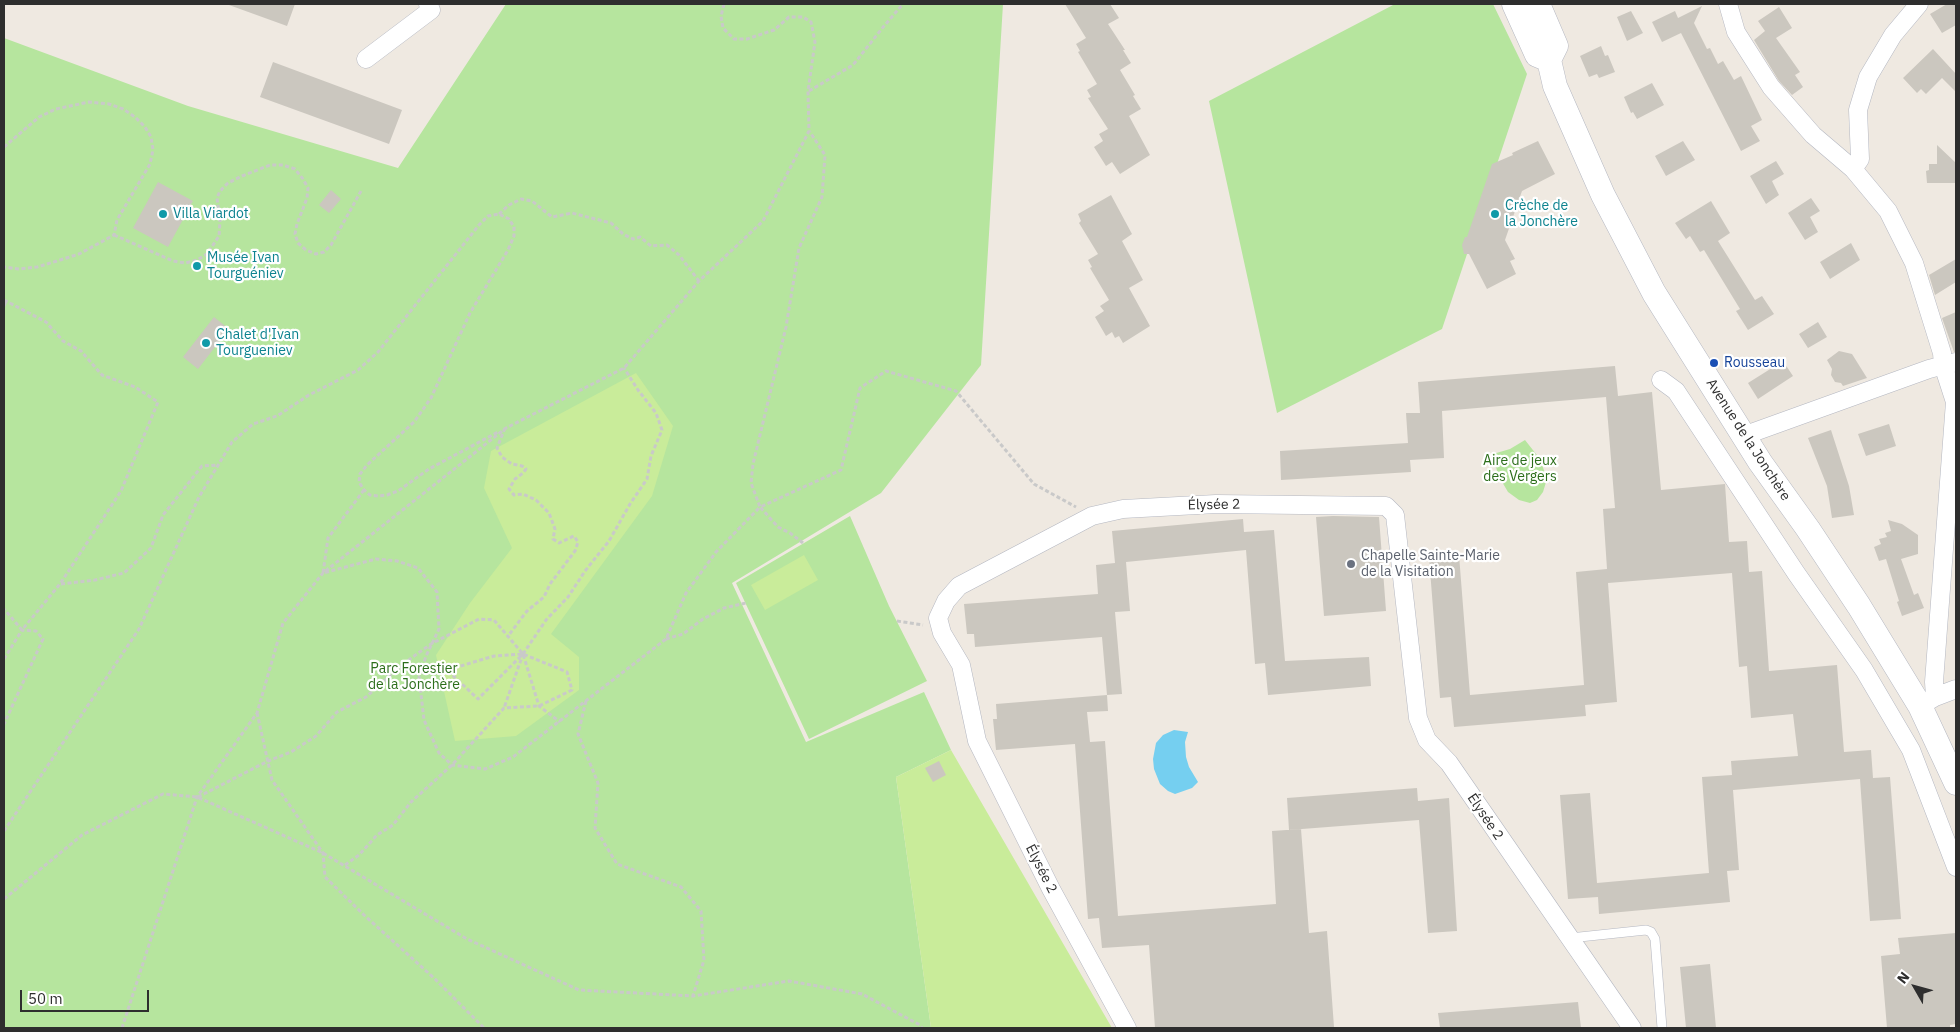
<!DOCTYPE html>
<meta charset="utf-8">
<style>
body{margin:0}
#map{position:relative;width:1960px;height:1032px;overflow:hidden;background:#efe9e1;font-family:"IBM Plex Sans",sans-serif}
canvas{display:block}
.frame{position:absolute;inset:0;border:5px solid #2e2e2e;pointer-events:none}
.north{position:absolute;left:1890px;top:962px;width:50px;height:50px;-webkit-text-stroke:4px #fff;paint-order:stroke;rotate:308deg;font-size:14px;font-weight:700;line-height:20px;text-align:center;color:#2e2e2e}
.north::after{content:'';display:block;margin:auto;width:18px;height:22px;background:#2e2e2e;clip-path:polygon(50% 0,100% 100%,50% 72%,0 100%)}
.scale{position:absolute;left:20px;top:990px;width:129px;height:22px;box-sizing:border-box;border:2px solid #2e2e2e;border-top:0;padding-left:6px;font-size:15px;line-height:18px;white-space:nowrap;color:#2e2e2e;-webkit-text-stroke:4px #fff;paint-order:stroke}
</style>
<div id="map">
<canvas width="1960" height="1032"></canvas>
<div class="frame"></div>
<div class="north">N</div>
<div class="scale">50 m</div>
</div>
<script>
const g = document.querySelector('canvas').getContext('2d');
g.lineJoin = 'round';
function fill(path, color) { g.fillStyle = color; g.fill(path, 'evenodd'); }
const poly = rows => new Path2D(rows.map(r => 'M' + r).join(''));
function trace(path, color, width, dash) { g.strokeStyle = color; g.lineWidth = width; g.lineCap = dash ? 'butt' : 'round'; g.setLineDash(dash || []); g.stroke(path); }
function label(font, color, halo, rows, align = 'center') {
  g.font = font + ' "IBM Plex Sans",sans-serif'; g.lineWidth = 4.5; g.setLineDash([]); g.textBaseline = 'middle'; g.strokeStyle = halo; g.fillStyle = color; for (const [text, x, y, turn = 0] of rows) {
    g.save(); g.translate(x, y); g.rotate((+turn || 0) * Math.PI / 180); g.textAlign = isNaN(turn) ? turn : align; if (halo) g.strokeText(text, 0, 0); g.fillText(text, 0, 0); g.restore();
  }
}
const green = poly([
 [506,4,1003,4,981,365,881,493,732,583,806,742,924,692,951,750,896,777,931,1028,4,1028,4,38,188,106,398,168],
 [1395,4,1493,4,1527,74,1442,329,1277,413,1209,101],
 [1525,440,1540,459,1547,479,1543,492,1537,500,1530,503,1519,500,1508,492,1498,475,1493,454,1510,449],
 [850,516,889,606,927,681,809,739,736,583]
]);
const pitch = poly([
 [636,373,673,426,652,496,551,634,579,657,579,690,516,736,455,741,436,655,470,603,512,548,484,488,491,451],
 [804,555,818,580,765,610,751,585],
 [951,750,1112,1028,931,1028,896,777]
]);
const water = poly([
 [1174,730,1188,732,1185,742,1186,757,1189,767,1198,782,1192,788,1175,794,1168,791,1160,784,1154,769,1153,759,1156,743,1163,735]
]);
const building = poly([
 [230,4,295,4,287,26,229,5],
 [1065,4,1110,4,1119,18,1108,24,1125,50,1123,50,1131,63,1120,70,1135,95,1133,96,1141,109,1129,116,1150,155,1120,174,1112,162,1106,166,1094,147,1103,141,1099,134,1108,129,1088,98,1091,97,1087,90,1097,84,1078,52,1080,51,1076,44,1086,38],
 [1947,4,1956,4,1956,25,1942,33,1930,14],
 [1702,6,1694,23,1707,49,1710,48,1718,64,1723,61,1734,80,1741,76,1762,120,1751,126,1760,141,1741,151,1681,33,1662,42,1652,22,1675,11,1678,18],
 [1779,7,1792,28,1776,38,1800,72,1795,75,1803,87,1792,95,1779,81,1754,40,1765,31,1758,21],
 [1631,11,1643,33,1627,41,1617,17],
 [1601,46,1605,56,1608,55,1615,72,1599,78,1597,74,1589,77,1580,56],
 [1933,49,1956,74,1956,92,1942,78,1926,94,1921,89,1917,93,1903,78],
 [273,62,402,110,389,144,260,97],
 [1652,83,1664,105,1637,119,1633,112,1631,113,1624,97],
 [1538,141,1555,174,1522,191,1505,240,1515,259,1510,261,1516,274,1487,289,1469,254,1464,254,1462,245,1465,237,1467,237,1492,164,1513,155,1512,153],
 [1683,141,1695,160,1666,176,1655,156],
 [1937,145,1956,163,1956,183,1927,183,1926,171,1929,170,1929,164,1937,164],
 [1776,161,1784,174,1772,181,1779,195,1766,204,1750,176],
 [158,182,193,201,168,247,133,228],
 [331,190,341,199,329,213,319,205],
 [1111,195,1132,234,1122,241,1143,280,1129,288,1150,326,1123,343,1119,336,1115,338,1112,332,1106,336,1095,317,1104,311,1100,306,1109,300,1090,268,1092,267,1088,260,1098,254,1079,223,1081,221,1078,214],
 [1811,198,1820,211,1810,217,1818,232,1805,240,1788,213],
 [1711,201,1730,233,1718,241,1755,300,1762,296,1774,314,1748,330,1736,311,1740,309,1704,250,1700,252,1690,236,1686,239,1675,223],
 [1851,243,1860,260,1830,279,1820,262],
 [1956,259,1956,282,1935,295,1929,275],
 [1956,312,1956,352,1954,352,1942,318],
 [214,317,229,329,198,369,183,357],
 [1818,322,1827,337,1808,348,1799,334],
 [1839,351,1852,354,1867,378,1843,386,1841,383,1835,382,1831,375,1832,369,1827,360],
 [1783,361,1793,376,1758,399,1748,383],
 [1615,366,1618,396,1652,392,1661,490,1725,484,1729,542,1747,541,1749,572,1762,571,1769,671,1837,665,1844,752,1871,750,1873,778,1890,777,1901,919,1870,921,1860,779,1733,790,1739,870,1727,871,1730,902,1599,914,1598,897,1568,899,1560,795,1590,793,1597,883,1709,873,1702,777,1732,775,1731,761,1798,756,1793,714,1751,718,1747,666,1739,667,1732,573,1608,583,1617,702,1585,705,1586,716,1454,727,1451,697,1440,698,1429,557,1459,555,1470,695,1584,685,1576,572,1607,569,1603,509,1615,508,1606,397,1442,411,1444,458,1410,460,1411,472,1281,480,1280,451,1408,443,1406,413,1420,413,1418,382],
 [1889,424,1896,446,1866,456,1858,434],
 [1831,430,1849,486,1854,515,1832,518,1827,486,1808,438],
 [1333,516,1379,517,1386,611,1324,616,1316,517],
 [1243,519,1244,532,1274,530,1285,661,1369,657,1371,686,1268,695,1265,663,1255,664,1246,550,1126,562,1130,611,1115,612,1122,694,1107,695,1102,637,975,647,974,634,967,634,964,604,1098,594,1096,565,1115,563,1112,531],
 [1888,520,1902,524,1918,535,1918,554,1901,559,1914,595,1918,593,1924,608,1902,616,1897,602,1899,601,1886,559,1879,561,1874,547,1881,544,1879,539,1887,537,1885,533,1891,531],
 [1107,695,1108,711,1087,712,1090,742,1105,741,1118,916,1276,904,1272,831,1301,829,1309,933,1327,931,1334,1027,1155,1028,1149,945,1102,948,1099,918,1088,919,1075,744,996,750,993,719,997,719,996,704],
 [939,761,946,775,933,782,925,768],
 [1417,788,1418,801,1449,798,1457,931,1428,933,1419,820,1289,830,1287,798],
 [1956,933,1956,1024,1950,1025,1950,1028,1887,1028,1881,956,1900,954,1898,938],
 [1710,964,1716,1028,1686,1028,1680,967],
 [1578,1002,1581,1028,1440,1028,1438,1013]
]);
const path = poly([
 [809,91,853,65,884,26,903,4],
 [4,147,39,117,56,109,89,102,109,104,123,109,135,117,145,127,151,137,153,150,150,164,117,220,114,235,79,254,57,261,37,267,19,269,4,267],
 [499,214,509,205,521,199,532,201,552,217,572,213,611,223,623,234,633,239,640,237,651,246,667,245,679,255,699,281],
 [114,235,173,261,185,263,197,260,207,254,219,236,220,221,217,198,220,191,228,183,242,176,270,165,283,165,295,169,303,179,308,188,307,198,297,224,295,234,298,243,306,250,316,254,324,252,331,245,361,191],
 [4,300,46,322,63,341,81,351,102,375,135,387,158,402,121,491,60,584,22,630,4,609],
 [4,306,6,301],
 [505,428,497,448,502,457,512,464,522,466,526,469,523,473,515,479,509,489,514,495,523,494,536,500,549,513,555,529,553,539,559,543,574,536,578,542,575,551,550,584,544,597,527,611,508,636],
 [364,490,328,538,323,573,376,559,397,561,418,568,437,592,439,629,426,656,419,677,424,720,439,753,452,765,485,769,513,757,666,639,686,593,716,552,760,507,751,483,753,464,786,327,799,248,822,197,825,155,810,132],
 [803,543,790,533,778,527,760,507,841,470,860,388,886,371,956,391,1034,484,1076,507],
 [61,584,95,580,124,573,151,548,163,515,202,466,218,465],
 [897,621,923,625],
 [666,639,683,634,703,619,724,608,746,603],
 [523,654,546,620,568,597,585,571,609,541,630,504,647,479,651,456,662,430,656,413,638,390,624,368],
 [4,659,22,630,36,631,43,639,4,724],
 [586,701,578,734,598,783,595,828,617,864,681,887,701,911,704,960,693,996],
 [257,713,272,780,323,853,325,877,364,915,435,979,484,1028],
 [198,797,268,761,291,752,316,736,337,712,366,697,403,664,431,644,479,619,494,620,523,654,539,706,560,722],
 [4,831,139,629,199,497,232,442,253,424,277,416,309,395,358,370,378,352,479,225,488,216,499,214,509,219,514,227,514,236,508,250,470,313,431,398,414,422,367,465,360,474,359,482,364,490,370,495,378,496,387,495,398,491,429,469,498,432],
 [345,865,359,855,377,835,393,825,411,802,452,765,504,708,539,706,572,690,567,672,523,654,494,656,447,670,478,699,523,654,504,708],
 [4,899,82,835,163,794,197,797,323,853,467,939,579,990,693,996,789,981,862,994,920,1025,922,1028],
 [122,1028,197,797,257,713,283,623,323,573,506,428,624,368,699,281,763,221,809,131,808,91,815,42,811,22,803,17,789,17,774,30,747,39,734,39,723,28,721,16,724,4]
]);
const lane = poly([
 [1570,938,1646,930,1651,932,1655,939,1662,1028]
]);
const street = poly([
 [1728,4,1736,32,1771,87,1813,135,1853,169,1888,211,1914,263,1942,353,1943,365,1955,402,1934,682,1935,697,1920,706],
 [366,59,431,10,428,4],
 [1853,169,1860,159,1858,110,1868,77,1893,35,1919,4],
 [1661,380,1676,391,1796,573,1864,670,1911,750,1956,867],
 [1743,436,1929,369,1956,362],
 [1935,697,1956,689],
 [1127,1028,1051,889,977,741,961,665,942,633,938,618,946,601,959,586,1092,516,1123,509,1216,504,1386,506,1395,515,1418,718,1427,740,1449,763,1632,1028]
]);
const secondary = poly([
 [1514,4,1537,55,1549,60],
 [1538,4,1556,46,1549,60,1555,86,1603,195,1654,293,1760,462,1808,529,1859,606,1920,706,1956,783]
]);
const markers = [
 [163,214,5,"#0f9aa8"],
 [1495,214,5,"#0f9aa8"],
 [197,266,5,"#0f9aa8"],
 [206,343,5,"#0f9aa8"],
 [1714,363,5,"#1a4fb4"],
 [1351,564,5,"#6b7280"]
];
const cultureNames = [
 ["Crèche de",1505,206],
 ["la Jonchère",1505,222],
 ["Villa Viardot",173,214],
 ["Musée Ivan",207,258],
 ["Tourguéniev",207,274],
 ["Chalet d'Ivan",216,335],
 ["Tourgueniev",216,351]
];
const transitNames = [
 ["Rousseau",1724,363]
];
const streetNames = [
 ["Avenue de la Jonchère",1748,440,57],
 ["Élysée 2",1214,505,-1],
 ["Élysée 2",1485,817,56],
 ["Élysée 2",1041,869,63]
];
const parkNames = [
 ["Aire de jeux",1520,461],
 ["des Vergers",1520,477],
 ["Parc Forestier",414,669],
 ["de la Jonchère",414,685]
];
const worshipNames = [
 ["Chapelle Sainte-Marie",1361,556],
 ["de la Visitation",1361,572]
];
fill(green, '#b6e59e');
fill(pitch, '#c9ec9a');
fill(water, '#75cff0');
fill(building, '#cbc7bf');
trace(lane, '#b4b7c1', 10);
trace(street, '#b4b7c1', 19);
trace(secondary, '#b4b7c1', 25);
trace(path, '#c9c9c9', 3, [4, 2.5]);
trace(lane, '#fff', 9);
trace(street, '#fff', 18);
trace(secondary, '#fff', 24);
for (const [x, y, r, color] of markers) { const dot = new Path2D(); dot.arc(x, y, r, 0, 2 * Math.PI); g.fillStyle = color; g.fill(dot); trace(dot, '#fff', 2); }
label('14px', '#0d838f', '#fff', cultureNames, 'left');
label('14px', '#164399', '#fff', transitNames, 'left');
label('14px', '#2e2e2e', '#fff', streetNames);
label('14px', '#2c6e1b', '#fff', parkNames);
label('14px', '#5b616d', '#fff', worshipNames, 'left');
</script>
